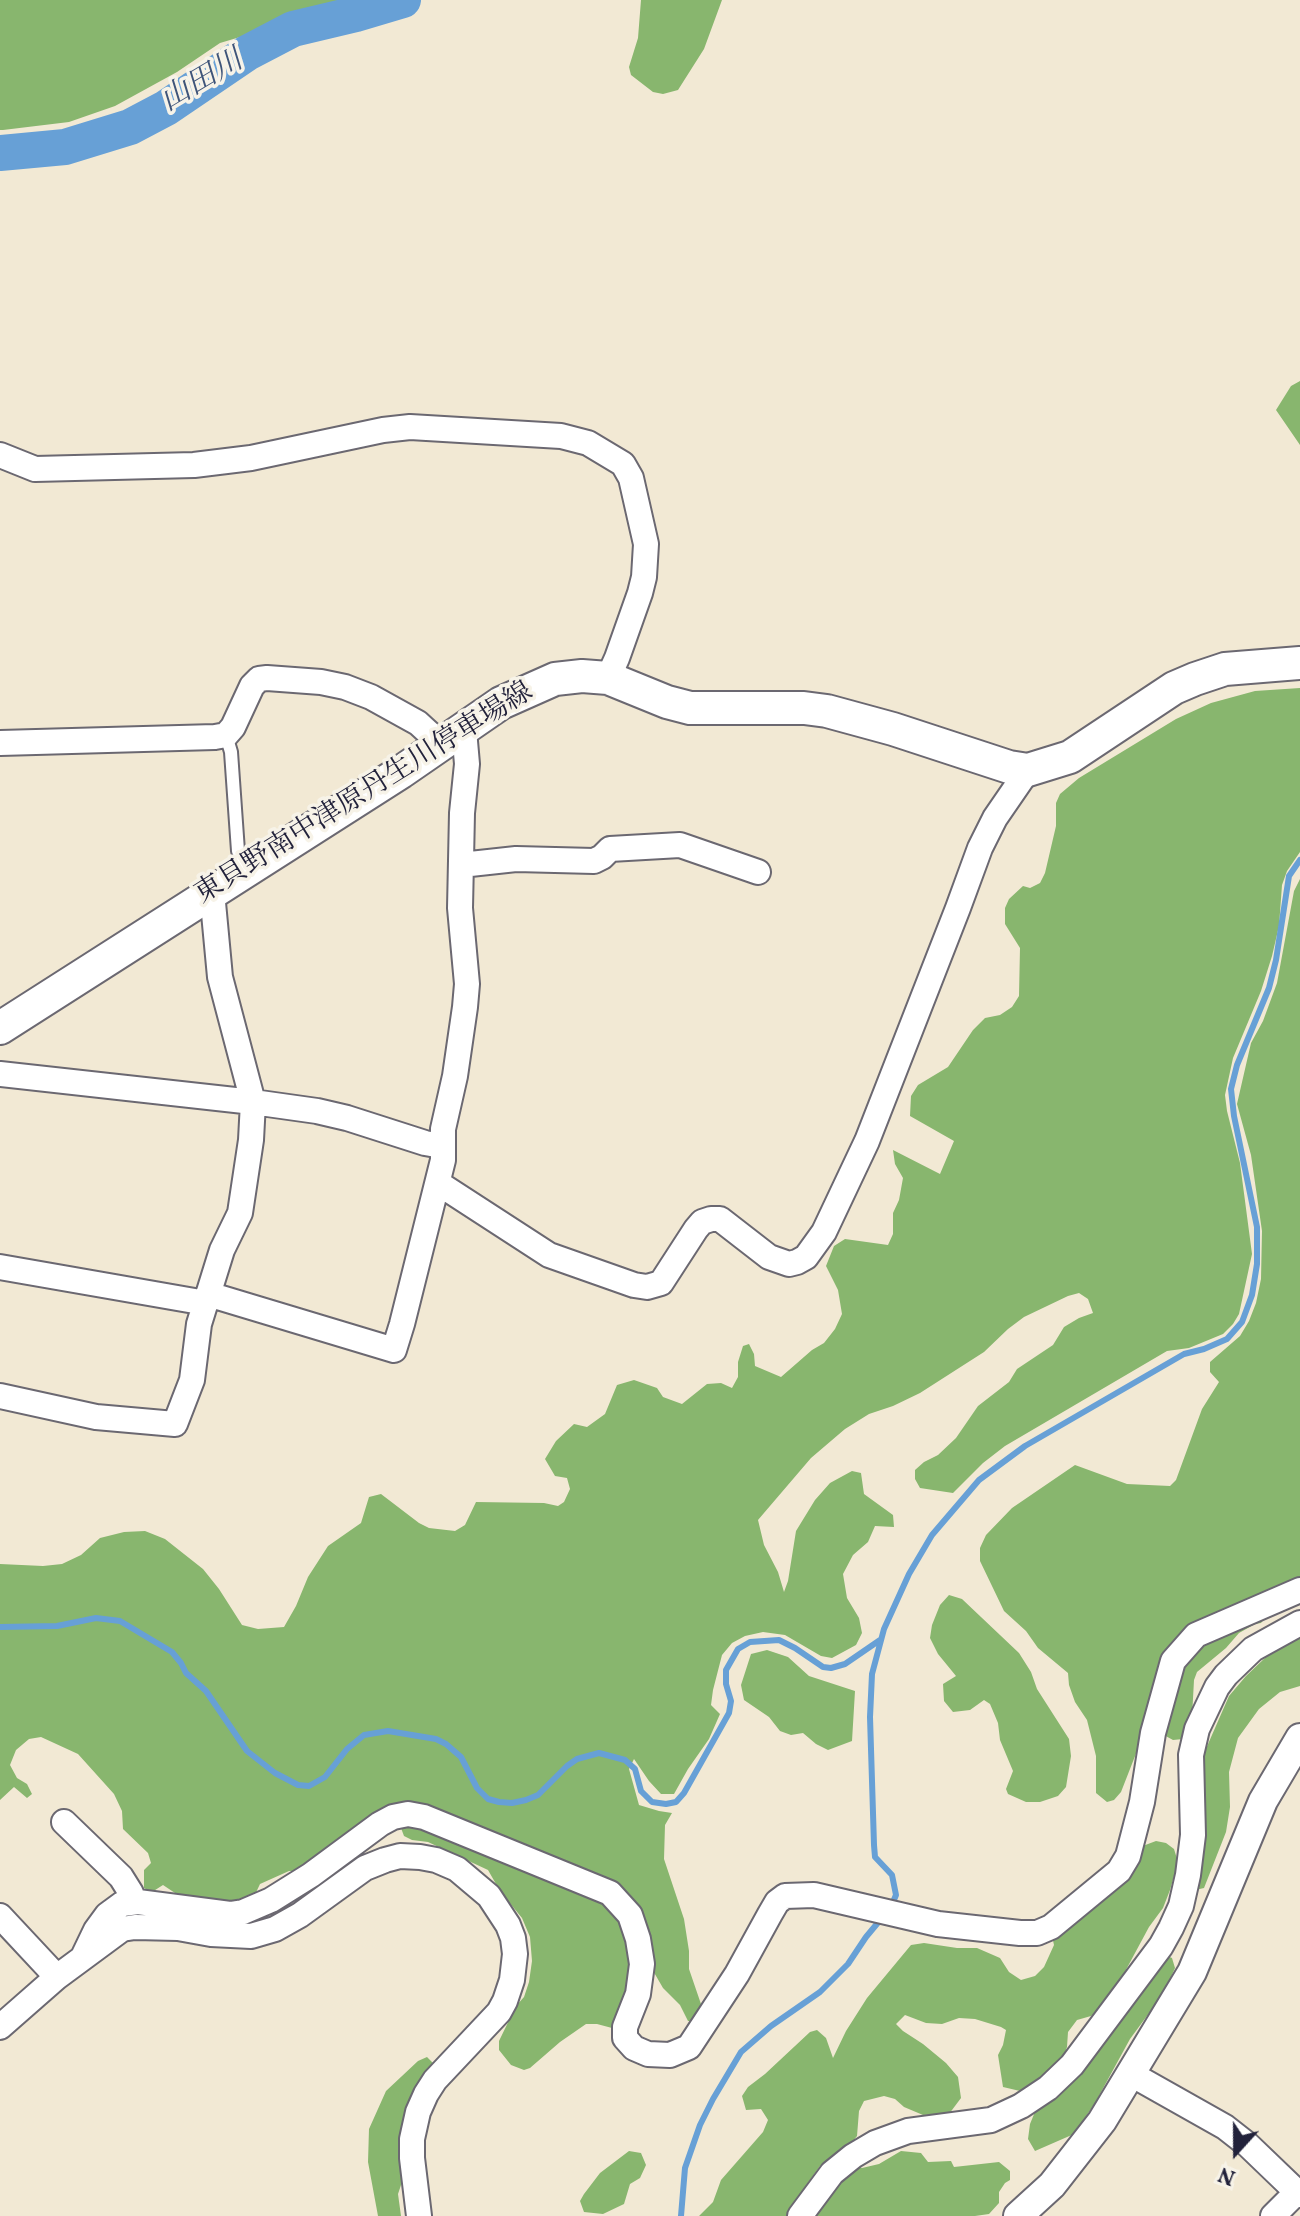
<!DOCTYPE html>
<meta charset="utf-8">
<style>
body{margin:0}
#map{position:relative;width:1300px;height:2216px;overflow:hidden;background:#f2e9d4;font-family:Vollkorn,serif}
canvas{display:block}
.north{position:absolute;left:1196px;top:2112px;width:80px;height:80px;-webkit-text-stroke:6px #f7f3e8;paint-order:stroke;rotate:201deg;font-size:22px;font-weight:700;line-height:32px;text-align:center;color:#22223b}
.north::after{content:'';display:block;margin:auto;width:28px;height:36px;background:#22223b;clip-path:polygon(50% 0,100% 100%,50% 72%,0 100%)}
</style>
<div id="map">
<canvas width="1300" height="2216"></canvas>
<div class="north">N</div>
</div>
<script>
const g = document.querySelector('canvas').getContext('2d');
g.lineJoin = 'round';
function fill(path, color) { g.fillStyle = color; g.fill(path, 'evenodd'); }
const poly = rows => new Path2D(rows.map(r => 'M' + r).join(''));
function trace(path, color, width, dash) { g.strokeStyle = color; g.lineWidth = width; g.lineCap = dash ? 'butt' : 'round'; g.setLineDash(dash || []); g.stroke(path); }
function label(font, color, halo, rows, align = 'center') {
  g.font = font + ' Vollkorn,"Noto Serif JP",serif'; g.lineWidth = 7; g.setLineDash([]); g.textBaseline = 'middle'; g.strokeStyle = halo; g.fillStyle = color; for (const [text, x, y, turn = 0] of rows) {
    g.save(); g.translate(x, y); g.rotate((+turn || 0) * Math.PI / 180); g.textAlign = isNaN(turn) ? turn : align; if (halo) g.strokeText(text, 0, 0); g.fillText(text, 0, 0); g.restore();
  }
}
const forest = poly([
 [0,0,364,0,220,43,177,72,115,106,69,122,3,130,0,130],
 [641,0,722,0,704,49,678,90,663,94,653,92,631,75,629,67,638,38],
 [1300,381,1300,445,1276,410,1291,386],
 [1300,688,1300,852,1287,871,1282,885,1279,926,1272,956,1261,991,1233,1058,1225,1095,1227,1111,1240,1163,1252,1254,1239,1314,1233,1324,1223,1334,1189,1348,1167,1351,1005,1446,983,1463,953,1493,920,1488,915,1479,915,1470,924,1462,938,1455,956,1438,978,1406,1009,1382,1017,1369,1053,1345,1064,1327,1079,1318,1093,1313,1088,1299,1079,1293,1068,1296,1024,1317,1008,1329,984,1352,920,1393,893,1406,869,1414,845,1429,811,1458,758,1520,764,1545,778,1572,784,1592,788,1581,796,1531,815,1500,830,1483,852,1471,861,1473,864,1494,893,1515,894,1527,875,1526,868,1542,853,1555,843,1574,847,1598,859,1618,862,1633,856,1645,832,1658,821,1656,785,1635,763,1632,745,1636,732,1643,722,1655,713,1690,711,1705,720,1714,709,1739,688,1769,674,1794,661,1794,649,1781,634,1759,629,1769,639,1805,659,1811,672,1813,665,1825,664,1859,684,1919,689,1951,689,1969,702,2007,694,2021,688,2021,680,2005,663,1988,652,1969,638,1914,424,1810,303,1871,289,1871,260,1884,251,1903,192,1900,175,1893,163,1885,152,1892,144,1888,144,1870,151,1863,148,1853,123,1829,122,1811,114,1794,78,1754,41,1737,29,1739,16,1750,10,1765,17,1778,27,1784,32,1794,27,1798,14,1787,0,1800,0,1564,43,1566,62,1564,81,1555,100,1538,124,1532,145,1531,165,1539,203,1569,219,1589,242,1625,258,1629,284,1627,296,1606,308,1577,328,1546,361,1523,369,1497,381,1494,419,1523,429,1528,455,1531,465,1525,476,1502,544,1503,558,1506,564,1502,570,1489,567,1478,555,1476,545,1459,556,1441,574,1424,587,1427,605,1414,617,1385,634,1380,657,1388,663,1397,682,1404,707,1384,721,1383,732,1388,738,1377,738,1362,743,1346,749,1344,754,1354,755,1366,781,1377,812,1350,824,1343,835,1329,842,1314,838,1290,826,1266,834,1246,845,1239,888,1245,893,1234,893,1213,899,1200,903,1178,895,1164,893,1150,940,1174,954,1141,910,1116,911,1096,918,1085,948,1067,973,1030,985,1018,1000,1015,1012,1007,1019,996,1020,948,1005,924,1005,908,1009,899,1023,886,1030,888,1040,883,1045,873,1056,826,1056,803,1060,794,1079,778,1176,719,1211,703,1255,691],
 [1300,879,1300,1582,1267,1599,1226,1608,1213,1617,1146,1728,1121,1792,1114,1800,1107,1802,1096,1793,1096,1756,1087,1720,1075,1702,1069,1685,1068,1673,1038,1648,1026,1631,1004,1611,980,1561,980,1548,986,1535,1012,1508,1075,1465,1127,1484,1170,1486,1176,1480,1202,1409,1219,1382,1210,1372,1210,1362,1240,1336,1249,1321,1256,1303,1261,1279,1262,1231,1251,1155,1237,1104,1251,1043,1263,1021,1277,983,1294,891],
 [949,1595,962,1599,1019,1653,1031,1672,1037,1689,1069,1739,1071,1756,1066,1787,1058,1796,1040,1802,1026,1802,1008,1794,1006,1789,1013,1771,1000,1740,998,1723,990,1704,984,1700,970,1710,953,1712,944,1701,943,1684,956,1676,938,1654,930,1638,932,1625,940,1605],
 [1266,1617,1261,1623,1255,1624,1239,1633,1226,1648,1197,1672,1194,1680,1192,1717,1183,1739,1173,1740,1162,1734,1186,1651],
 [1300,1634,1300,1686,1280,1692,1259,1709,1238,1738,1229,1772,1230,1807,1226,1832,1204,1888,1191,1891,1199,1779,1205,1751,1229,1696,1246,1676,1266,1657],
 [767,1650,788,1657,809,1676,855,1691,852,1741,828,1750,816,1744,803,1733,791,1735,780,1731,769,1717,744,1700,741,1685,751,1654],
 [408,1818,590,1889,620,1912,635,1970,620,2023,612,2028,597,2024,586,2024,560,2042,530,2068,524,2070,511,2065,499,2050,499,2041,516,2006,524,1997,529,1982,532,1961,530,1937,522,1918,500,1891,488,1870,428,1842,412,1840,404,1836,401,1828,402,1822],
 [1156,1841,1166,1843,1174,1849,1178,1862,1170,1890,1163,1908,1149,1927,1121,1979,1102,2009,1091,2016,1077,2020,1068,2032,1067,2047,1063,2058,1032,2085,1020,2091,1003,2087,998,2055,1003,2045,1006,2030,1001,2027,975,2019,959,2018,942,2024,926,2023,905,2015,896,2024,903,2031,923,2044,946,2063,958,2077,961,2098,949,2114,923,2115,904,2107,895,2099,884,2096,864,2101,859,2111,857,2136,849,2146,820,2166,807,2184,792,2216,699,2216,713,2202,721,2180,763,2132,768,2120,761,2109,746,2110,742,2096,748,2087,765,2074,810,2032,817,2030,826,2038,833,2058,846,2031,867,1998,911,1945,924,1943,957,1948,977,1948,1000,1958,1009,1972,1021,1980,1035,1976,1044,1967,1054,1945,1052,1936,1140,1847],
 [1165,1955,1172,1958,1175,1968,1171,1977,1155,2005,1130,2039,1095,2103,1074,2134,1035,2151,1028,2139,1030,2124,1039,2102],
 [427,2057,434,2064,406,2116,400,2138,403,2179,398,2194,401,2216,378,2216,368,2162,369,2129,386,2091,418,2061],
 [629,2151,641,2153,646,2165,640,2178,630,2184,624,2204,603,2214,584,2212,580,2201,584,2194,600,2173],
 [901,2151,921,2153,928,2162,951,2161,954,2167,999,2162,1010,2171,1010,2180,1005,2183,999,2192,999,2203,989,2214,975,2216,808,2216,826,2191,857,2167,862,2168,879,2164]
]);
const stream = poly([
 [0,1627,57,1626,96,1618,120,1621,172,1652,181,1663,186,1673,206,1691,247,1751,275,1773,298,1785,309,1786,325,1777,347,1749,364,1735,388,1731,436,1739,446,1744,461,1757,477,1788,488,1799,499,1802,512,1803,526,1800,538,1795,567,1766,577,1759,599,1753,625,1760,635,1769,641,1791,652,1802,666,1804,676,1802,684,1793,729,1713,731,1701,726,1684,726,1670,738,1649,750,1642,779,1640,795,1648,823,1667,831,1668,845,1664,880,1640],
 [891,1907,896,1895,892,1875,875,1857,874,1845,870,1717,872,1674,884,1629,909,1574,932,1535,979,1480,1025,1446,1184,1354,1204,1349,1227,1339,1242,1322,1252,1295,1257,1264,1257,1227,1234,1116,1231,1089,1237,1065,1269,988,1276,960,1289,876,1300,860],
 [681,2216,685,2168,700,2125,713,2099,741,2052,771,2026,820,1992,848,1964,866,1937,881,1919]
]);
const river = poly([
 [0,153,65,147,130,127,166,108,247,53,293,29,356,14,403,0]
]);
const service = poly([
 [226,735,231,752,238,851,249,867]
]);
const minor = poly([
 [0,455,35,469,194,465,251,458,383,430,410,427,561,436,588,443,623,464,631,478,646,544,644,577,640,593,617,658,608,678],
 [0,743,215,737,226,735,233,727,252,686,259,679,267,678,321,682,345,687,371,697,418,723,442,745],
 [461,865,516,859,594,861,602,857,610,849,680,845,758,872],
 [0,1074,253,1102,317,1111,347,1118,425,1143,442,1146],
 [438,1183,549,1255,634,1285,647,1287,661,1283,696,1229,702,1222,711,1219,720,1219,769,1257,789,1264,797,1262,806,1257,824,1232,867,1141,958,908,980,848,995,818,1028,770],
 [0,1267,206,1303],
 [208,1294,394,1350,402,1324,443,1160,443,1129,455,1076,465,1007,467,984,460,908,462,813,467,764,464,730],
 [0,1396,96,1417,175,1424,192,1380,199,1324,222,1250,240,1213,251,1140,253,1102,220,977,212,892],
 [64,1822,121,1877,131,1893,131,1902],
 [0,1916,57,1977],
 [83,1957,96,1930,107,1915,122,1904,138,1902,230,1914,243,1912,271,1900,311,1875,380,1824,393,1817,408,1814,424,1817,610,1893,630,1915,638,1939,642,1964,638,1994,625,2027,625,2038,634,2048,648,2054,670,2055,689,2047,737,1974,770,1914,777,1902,785,1896,814,1895,938,1924,1020,1933,1037,1933,1051,1927,1119,1871,1128,1856,1142,1802,1153,1733,1173,1661,1196,1635,1300,1590],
 [0,2027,57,1977,122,1929,135,1927,178,1928,211,1934,251,1936,275,1929,300,1915,365,1868,385,1860,400,1856,420,1857,436,1860,457,1869,489,1896,508,1925,513,1938,515,1954,512,1980,505,2001,499,2012,435,2080,426,2094,418,2112,412,2139,412,2158,419,2216],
 [1131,2074,1225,2127,1248,2145,1300,2195],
 [800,2216,832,2173,853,2156,875,2143,908,2131,991,2120,1021,2106,1048,2088,1072,2065,1161,1946,1171,1928,1181,1906,1188,1875,1193,1835,1191,1755,1197,1729,1217,1687,1226,1675,1253,1649,1300,1623],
 [1273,2216,1296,2193]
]);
const tertiary = poly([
 [1018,2216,1052,2185,1102,2121,1192,1972,1263,1801,1300,1738]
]);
const secondary = poly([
 [0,1028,401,772,501,703,555,679,582,676,608,678,667,702,690,708,804,708,827,711,893,729,1009,767,1028,770,1070,757,1174,688,1195,679,1225,669,1300,663]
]);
const streetNames = [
 ["東貝野南中津原丹生川停車場線",365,795,-32]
];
const waterNames = [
 ["山田川",203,83,-31]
];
fill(forest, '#88b66e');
trace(stream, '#67a0d6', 6);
trace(river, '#67a0d6', 36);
trace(service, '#6b6871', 16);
trace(minor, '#6b6871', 28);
trace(tertiary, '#6b6871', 32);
trace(secondary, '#6b6871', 36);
trace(service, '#fff', 12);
trace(minor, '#fff', 24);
trace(tertiary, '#fff', 28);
trace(secondary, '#fff', 32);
label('28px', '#22223b', '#f7f3e8', streetNames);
label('italic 30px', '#3e5479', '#f7f3e8', waterNames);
</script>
